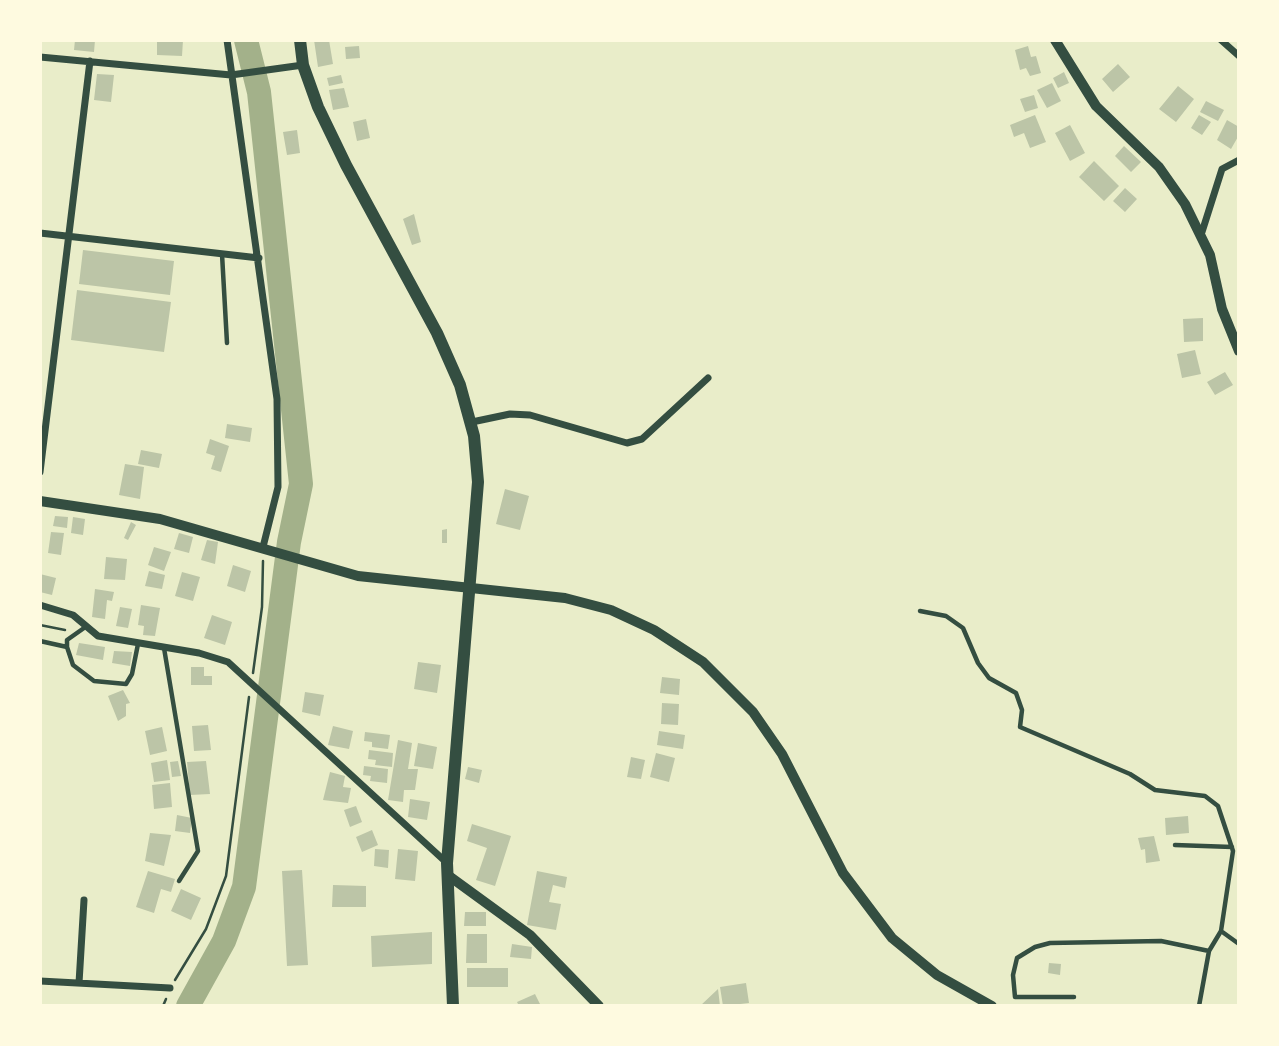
<!DOCTYPE html>
<style>
body{margin:0}
#map{position:relative;width:1279px;height:1046px;overflow:hidden;background:#e9edc9;font-family:"Alegreya Sans",sans-serif}
canvas{display:block}
.frame{position:absolute;inset:0;border:42px solid #fefae0;pointer-events:none}
</style>
<div id="map">
<canvas width="1279" height="1046"></canvas>
<div class="frame"></div>
</div>
<script>
const g = document.querySelector('canvas').getContext('2d');
g.lineJoin = 'round';
const poly = rows => new Path2D(rows.map(r => 'M' + r).join(''));
function trace(path, color, width, dash) { g.strokeStyle = color; g.lineWidth = width; g.lineCap = dash ? 'butt' : 'round'; g.setLineDash(dash || []); g.stroke(path); }
function fill(path, color) { g.fillStyle = color; g.fill(path, 'evenodd'); }
const river = poly([
 [188,1006,224,941,244,887,289,542,301,484,259,92,246,40]
]);
const building = poly([
 [75,40,95,40,94,52,74,50],
 [157,40,183,40,182,56,157,55],
 [314,40,329,40,333,64,318,67],
 [359,46,360,58,346,59,345,47],
 [1028,46,1031,57,1036,56,1041,73,1030,76,1026,68,1020,70,1015,50],
 [1118,64,1130,77,1113,92,1102,79],
 [1064,72,1069,83,1058,88,1053,78],
 [97,74,114,75,111,102,94,100],
 [341,75,343,83,329,86,327,78],
 [1052,83,1061,101,1047,108,1037,90],
 [1178,86,1194,99,1176,122,1159,109],
 [344,88,349,107,333,110,329,90],
 [1034,95,1038,108,1025,112,1020,99],
 [1206,101,1224,110,1218,121,1200,112],
 [1035,115,1046,142,1030,148,1024,133,1014,137,1010,125],
 [1199,115,1211,122,1202,135,1191,128],
 [366,119,370,138,357,141,353,122],
 [1227,120,1239,127,1239,135,1231,149,1217,140],
 [1070,125,1085,153,1070,161,1055,133],
 [297,130,300,153,287,155,283,132],
 [1124,146,1141,162,1131,172,1115,156],
 [1094,161,1119,186,1104,201,1079,177],
 [1125,188,1137,199,1125,212,1113,201],
 [414,214,421,242,412,245,403,219],
 [83,250,174,261,170,295,79,284],
 [77,290,171,302,164,352,71,340],
 [1203,318,1203,341,1184,342,1183,319],
 [1195,350,1201,374,1182,378,1177,354],
 [1225,372,1233,385,1215,395,1207,382],
 [227,424,252,428,250,442,225,438],
 [210,439,229,446,221,472,211,469,215,456,206,453],
 [141,450,162,454,159,468,138,464],
 [125,464,144,467,140,499,119,495],
 [505,489,529,496,520,530,496,524],
 [55,516,68,517,67,528,53,526],
 [73,517,85,519,83,535,71,533],
 [131,522,136,525,128,540,124,538],
 [447,529,447,543,442,543,442,530],
 [51,532,64,533,61,555,48,553],
 [179,533,193,537,189,553,174,549],
 [207,540,218,542,215,564,201,560],
 [154,547,171,552,164,571,148,565],
 [106,557,127,559,125,580,104,579],
 [233,565,251,571,245,592,227,586],
 [149,571,165,575,162,589,145,586],
 [182,572,200,577,193,601,175,596],
 [40,574,56,578,52,595,40,592],
 [95,589,114,592,112,601,107,600,105,619,92,617],
 [141,605,160,608,155,636,143,635,144,626,138,625],
 [120,607,132,609,128,628,116,626],
 [212,615,232,622,225,645,204,638],
 [79,643,105,647,103,660,76,655],
 [114,651,132,652,130,666,112,663],
 [418,662,441,665,437,693,414,689],
 [191,667,204,667,204,676,212,676,212,685,191,685],
 [662,677,680,679,679,695,660,693],
 [123,690,130,703,126,704,126,716,118,721,108,696],
 [305,692,324,695,320,716,302,712],
 [662,703,679,704,678,725,661,724],
 [208,725,211,750,194,751,192,726],
 [333,726,353,731,349,749,328,745],
 [162,727,167,751,150,755,145,731],
 [659,731,685,735,683,749,657,745],
 [365,732,390,735,388,749,372,747,372,742,364,741],
 [398,740,412,743,408,769,418,769,415,790,404,790,403,802,388,800],
 [418,743,437,747,433,769,414,766],
 [369,750,393,753,392,767,375,765,376,760,368,759],
 [656,753,675,758,669,782,650,777],
 [631,757,645,760,641,779,627,777],
 [167,760,170,780,154,782,151,763],
 [178,761,181,776,172,777,170,762],
 [206,761,210,794,190,795,187,762],
 [364,766,388,769,387,783,370,781,371,776,363,775],
 [468,767,482,770,479,783,465,779],
 [330,772,345,776,343,787,351,788,348,803,323,800],
 [170,783,172,807,154,809,152,785],
 [410,799,430,802,427,820,408,817],
 [356,806,362,822,350,827,344,810],
 [177,815,192,818,190,833,175,831],
 [1188,816,1189,833,1166,835,1165,818],
 [472,824,511,836,495,886,476,880,487,848,467,841],
 [372,830,378,845,362,852,356,837],
 [150,833,171,835,164,866,145,861],
 [1154,836,1160,861,1146,863,1145,849,1141,850,1138,838],
 [375,849,389,850,388,868,374,866],
 [398,849,418,851,415,881,395,879],
 [302,870,308,965,287,966,282,871],
 [148,871,175,879,171,892,161,889,154,913,136,907],
 [537,871,567,877,565,888,553,885,549,902,561,904,556,930,527,925],
 [333,885,366,886,366,907,332,907],
 [181,889,201,898,191,920,171,911],
 [465,912,486,912,486,926,464,926],
 [432,932,432,964,372,967,371,936],
 [467,934,487,934,487,963,466,963],
 [512,944,532,947,531,959,510,957],
 [1049,963,1061,964,1060,975,1048,973],
 [467,968,508,968,508,987,467,987],
 [746,983,749,1003,723,1006,720,987],
 [718,989,720,1006,700,1006],
 [535,994,541,1006,519,1006,517,1002]
]);
const path = poly([
 [40,625,65,630],
 [253,673,262,607,263,561],
 [175,980,206,929,226,876,249,697],
 [163,1006,166,999]
]);
const service = poly([
 [222,254,227,343],
 [920,611,946,616,963,628,978,663,989,678,1016,693,1022,710,1020,727,1130,774,1155,790,1205,796,1218,806,1233,851,1221,931,1209,951,1199,1006],
 [84,628,67,640,67,647,73,665,94,681,126,684,132,674,138,644],
 [40,641,67,647],
 [164,648,198,851,179,881],
 [1175,845,1232,847],
 [1221,931,1239,944],
 [1074,997,1015,997,1013,975,1017,958,1035,947,1050,943,1161,941,1209,951]
]);
const minor = poly([
 [227,40,277,399,278,487,263,547],
 [1221,40,1239,56],
 [40,57,231,75,303,65],
 [1202,232,1222,169,1239,160],
 [40,233,259,258],
 [472,422,510,414,530,415,627,443,642,439,708,378],
 [40,472,90,61],
 [40,605,73,615,98,636,199,653,228,662,447,863],
 [40,981,170,988],
 [79,983,84,900]
]);
const tertiary = poly([
 [1055,40,1096,106,1159,167,1185,204,1210,255,1222,309,1239,351],
 [40,501,160,519,358,576,565,598,611,610,654,630,703,662,753,712,782,754,843,873,892,938,937,975,992,1006],
 [449,876,530,935,599,1006]
]);
const secondary = poly([
 [300,40,303,65,318,107,346,165,437,333,460,385,474,436,478,482,447,863,453,1006]
]);
trace(river, '#a3b18a', 24);
fill(building, '#bcc5a7');
trace(path, '#344e41', 2.5);
trace(service, '#344e41', 4.5);
trace(minor, '#344e41', 7);
trace(tertiary, '#344e41', 10);
trace(secondary, '#344e41', 12);
</script>
